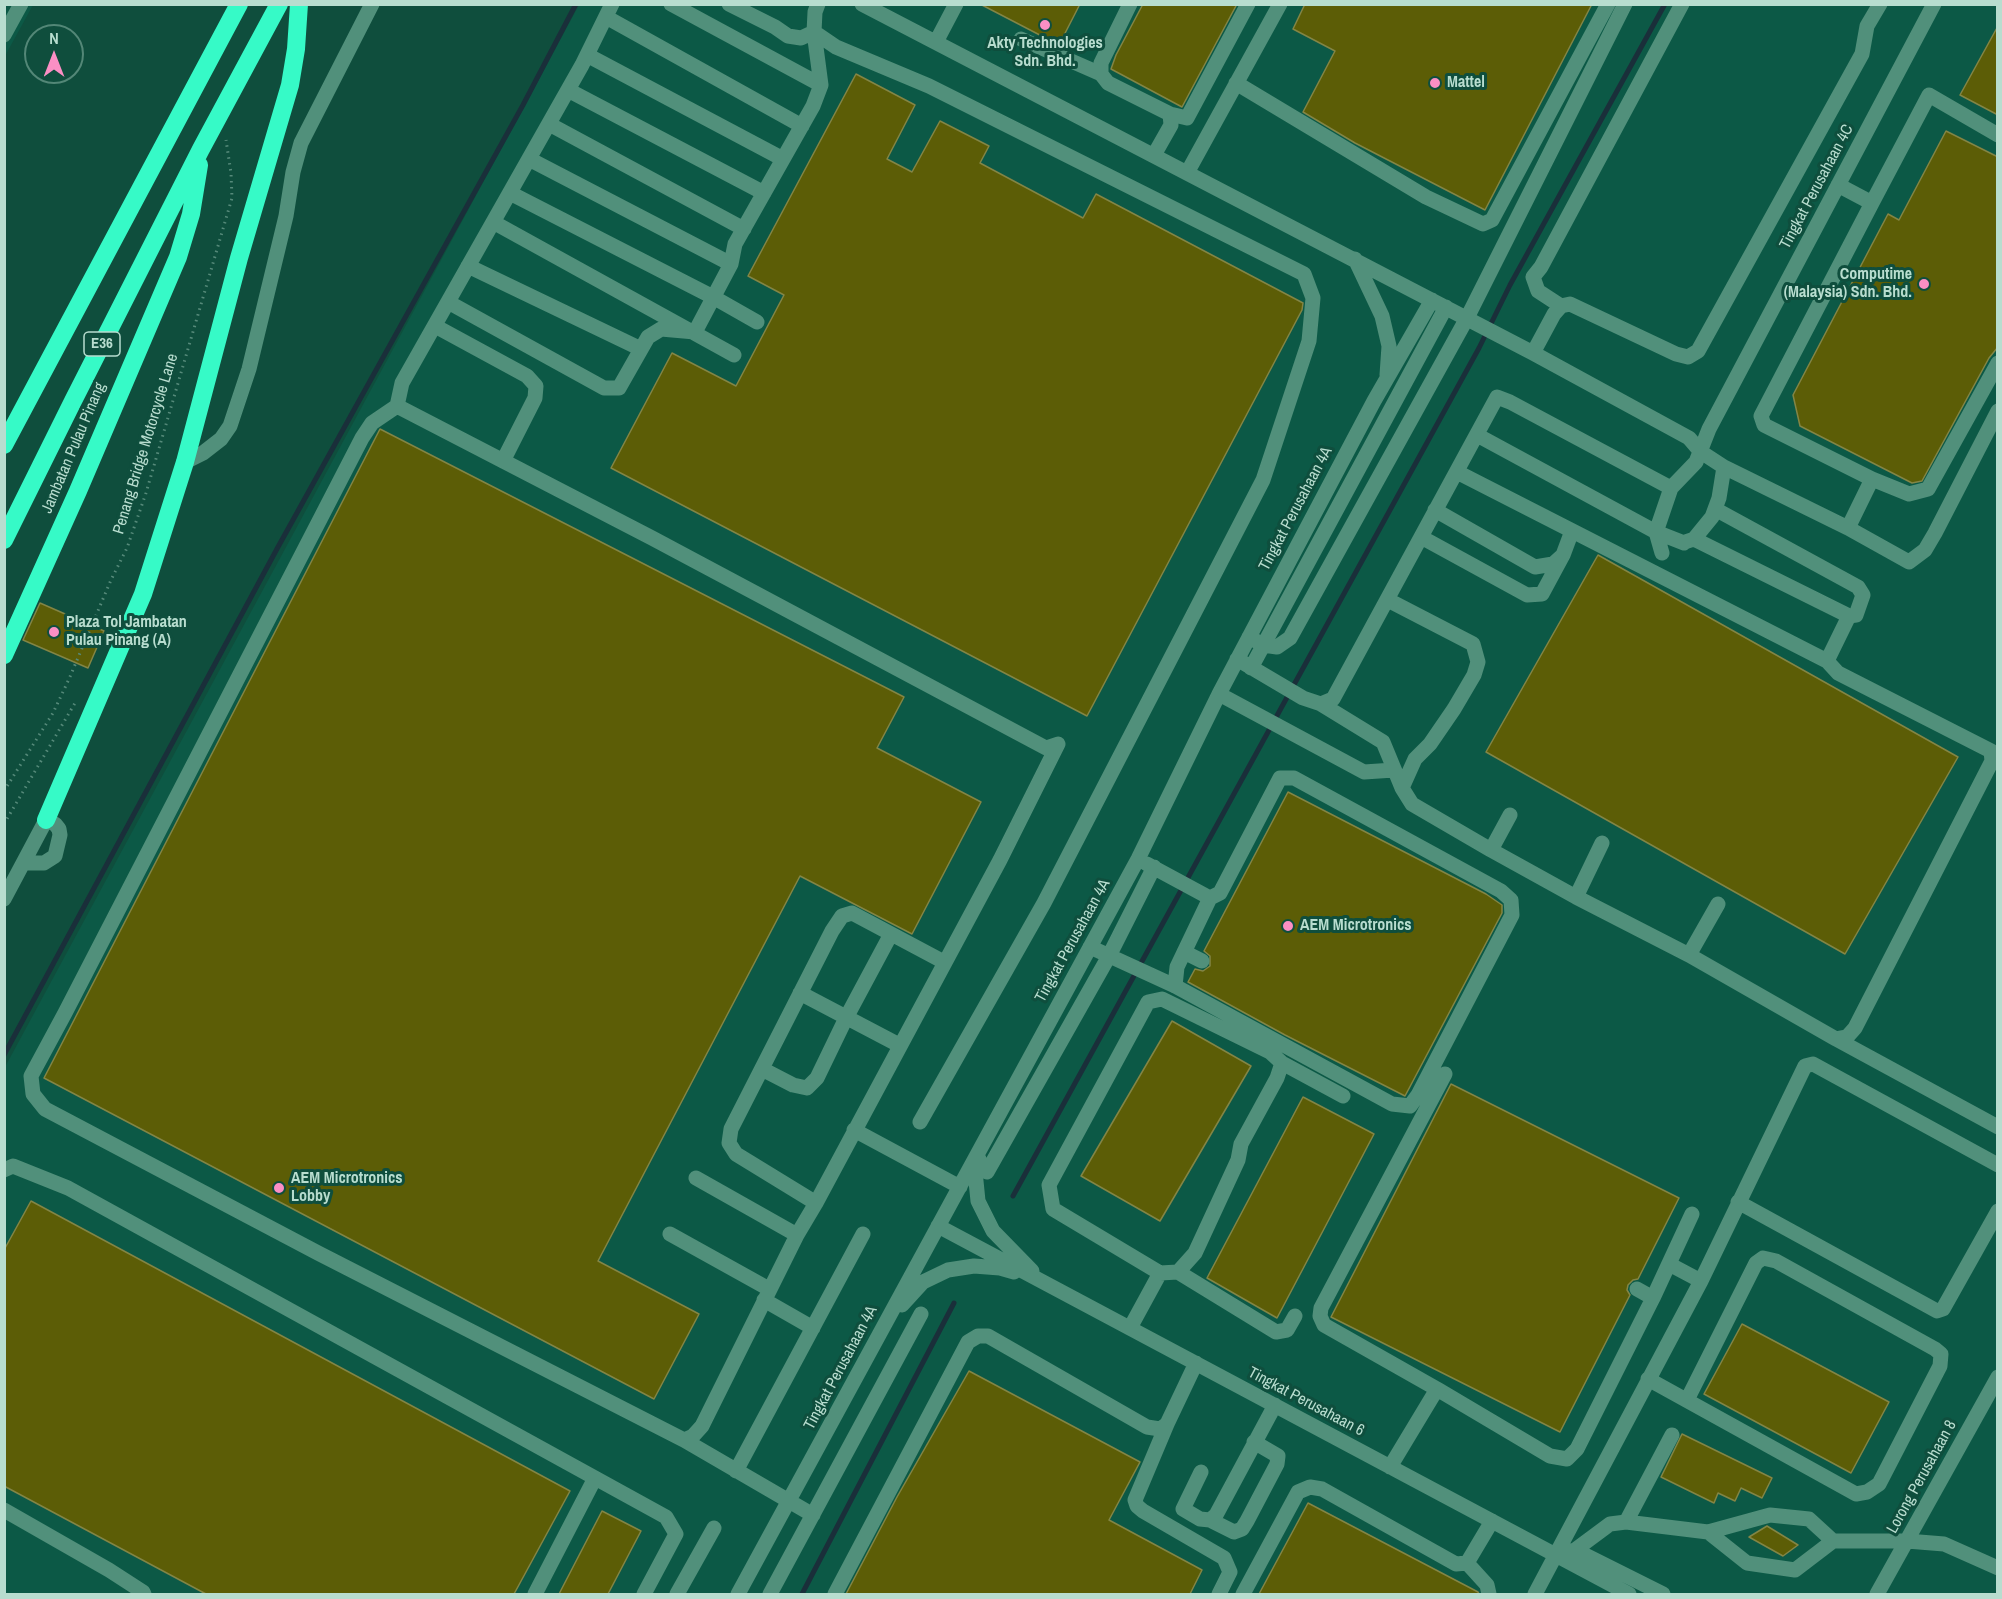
<!DOCTYPE html>
<style>
body{margin:0}
#map{position:relative;width:2002px;height:1599px;overflow:hidden;background:#0f4e3d;font-family:"Archivo Narrow",sans-serif}
canvas{display:block}
.frame{position:absolute;inset:0;border:6px solid #b8ddcf;pointer-events:none}
.north{position:absolute;left:24px;top:24px;width:60px;height:60px;box-sizing:border-box;background:#0f4e3d;border:2px solid #538777;border-radius:50%;rotate:0deg;font-size:16px;font-weight:700;line-height:24px;text-align:center;color:#b8ddcf}
.north::after{content:'';display:block;margin:auto;width:21px;height:27px;background:#fb8fc4;clip-path:polygon(50% 0,100% 100%,50% 72%,0 100%)}
</style>
<div id="map">
<canvas width="2002" height="1599"></canvas>
<div class="frame"></div>
<div class="north">N</div>
</div>
<script>
const g = document.querySelector('canvas').getContext('2d');
g.lineJoin = 'round';
function fill(path, color) { g.fillStyle = color; g.fill(path, 'evenodd'); }
const poly = rows => new Path2D(rows.map(r => 'M' + r).join(''));
function trace(path, color, width, dash) { g.strokeStyle = color; g.lineWidth = width; g.lineCap = dash ? 'butt' : 'round'; g.setLineDash(dash || []); g.stroke(path); }
function label(font, color, halo, rows, align = 'center') {
  g.font = font + ' "Archivo Narrow",sans-serif'; g.lineWidth = 6; g.setLineDash([]); g.textBaseline = 'middle'; g.strokeStyle = halo; g.fillStyle = color; for (const [text, x, y, turn = 0] of rows) {
    g.save(); g.translate(x, y); g.rotate((+turn || 0) * Math.PI / 180); g.textAlign = isNaN(turn) ? turn : align; if (halo) g.strokeText(text, 0, 0); g.fillText(text, 0, 0); g.restore();
  }
}
const built = poly([
 [5,5,33,5,5,56],
 [579,5,1997,5,1997,1594,5,1594,5,1067]
]);
const stream = poly([
 [4,1055,278,547,523,105,576,4],
 [1013,1196,1479,348,1510,285,1665,4],
 [802,1594,954,1303]
]);
const building = poly([
 [980,4,1080,4,1059,45,980,4],
 [1143,4,1237,4,1182,107,1111,69,1116,55,1143,4],
 [1305,4,1592,4,1485,210,1355,143,1303,112,1335,51,1293,29,1305,4],
 [1998,26,1998,115,1960,95,1998,26],
 [856,74,915,105,887,159,912,172,940,121,989,146,980,163,1083,218,1096,194,1303,303,1302,310,1087,716,611,468,672,353,736,386,784,295,748,276,856,74],
 [1946,131,1998,157,1998,347,1989,358,1922,481,1912,483,1800,426,1793,395,1888,214,1899,220,1946,131],
 [380,429,904,697,877,748,981,802,912,934,800,876,598,1261,699,1314,654,1399,44,1078,380,429],
 [1598,555,1958,757,1845,954,1486,752,1598,555],
 [40,603,104,631,88,668,23,640,40,603],
 [1288,792,1486,894,1502,905,1502,913,1405,1096,1285,1035,1188,982,1195,969,1203,971,1210,966,1210,956,1204,951,1288,792],
 [1172,1021,1251,1066,1160,1221,1081,1176,1172,1021],
 [1451,1084,1679,1198,1638,1279,1633,1280,1628,1285,1627,1290,1630,1295,1560,1432,1331,1317,1451,1084],
 [1303,1097,1374,1134,1277,1318,1207,1278,1303,1097],
 [31,1201,570,1491,514,1594,206,1594,4,1486,4,1250,31,1201],
 [1742,1324,1889,1402,1851,1473,1704,1394,1742,1324],
 [969,1371,1140,1462,1109,1520,1202,1570,1190,1594,846,1594,897,1497,969,1371],
 [1682,1434,1772,1478,1762,1498,1741,1488,1735,1501,1718,1493,1714,1503,1661,1477,1682,1434],
 [1308,1503,1478,1592,1479,1594,1259,1594,1308,1503],
 [602,1511,641,1531,608,1594,559,1594,602,1511],
 [1767,1526,1798,1545,1783,1556,1749,1537,1767,1526]
]);
const path = poly([
 [4,791,53,713,69,679,111,580,127,548,146,493,232,198,231,173,226,140],
 [4,824,75,703]
]);
const minor = poly([
 [612,4,582,65,402,383,397,406,652,538,1046,748,1058,744],
 [671,4,821,85],
 [818,4,815,12,814,32,836,47,929,86,1304,274,1313,298,1309,341,1263,480,1044,903,920,1122],
 [862,4,1533,353,1689,438,1701,452,1724,467,1848,528,1909,562,1925,550,1935,533,1998,411],
 [1130,4,1101,63,1101,74,1108,83,1170,114,1187,118,1248,4],
 [606,17,802,126],
 [4,35,21,4],
 [1021,39,1101,74],
 [936,42,956,4],
 [587,55,783,159],
 [1236,83,1426,197,1483,224,1492,220,1608,4],
 [568,90,764,193],
 [549,124,744,229],
 [1154,155,1171,125,1170,114],
 [529,159,731,264],
 [1187,173,1280,4],
 [1838,185,1872,203,1929,95,1998,135],
 [510,193,713,297,757,322],
 [1872,203,1761,416,1764,425,1872,479,1909,494,1928,489,1998,363],
 [493,222,734,355],
 [1355,259,1382,316,1389,346,1387,375],
 [468,266,641,349],
 [448,302,604,388,619,388,648,337,661,329,695,332,731,264,735,244,813,106,821,85,814,32,801,38,788,36,775,27,729,4],
 [1561,306,1538,291,1533,277,1541,267,1682,4],
 [435,326,527,376,536,386,535,398,503,461],
 [1533,353,1554,314,1561,306,1570,304,1676,354,1688,357,1698,351,1862,54,1867,26,1880,4],
 [397,406,372,423,362,438,65,1013,31,1076,33,1094,45,1109,318,1253,684,1440,693,1436,702,1426,797,1235,816,1203,1000,860,1058,744],
 [1477,435,1656,532,1684,543],
 [185,462,203,453,221,439,230,426,249,369,286,216,293,172,301,143,372,4],
 [1457,472,1827,661],
 [1435,510,1535,567,1553,564,1563,555,1572,531],
 [1848,528,1872,479],
 [1421,537,1527,595,1542,594,1563,555],
 [1694,539,1849,616,1856,615,1863,595,1858,587,1715,509],
 [1685,542,1694,539,1712,517,1719,498,1724,467],
 [1662,553,1656,532,1671,488,1696,462,1709,429,1934,4],
 [1388,600,1473,644,1478,662,1474,675,1454,709,1430,744,1415,759,1402,788],
 [1249,637,1263,645,1277,647,1290,638,1467,318,1625,4],
 [1237,659,1303,698,1321,704,1383,742,1402,788,1412,804,1491,850,1576,897,1689,955,1836,1039,1847,1037,1855,1028,1992,761,1991,751,1838,673,1827,661,1849,616],
 [1251,668,1446,307],
 [1219,694,1364,772,1394,770],
 [1321,704,1333,699,1497,397,1510,402,1671,488],
 [1491,850,1510,815],
 [1147,864,1210,898],
 [1576,897,1602,843],
 [4,899,46,820,55,824,59,829,60,835,55,856,44,863,24,863],
 [1090,947,1175,986,1392,1104,1410,1106,1418,1095,1512,915,1511,900,1501,891,1294,778,1280,778,1220,893,1210,898,1177,967,1175,986],
 [1184,952,1202,961],
 [1689,955,1718,904],
 [800,993,899,1045],
 [1836,1039,1998,1127],
 [1282,1063,1343,1096],
 [762,1069,793,1085,807,1088,817,1078,846,1018,891,934],
 [854,1130,960,1187],
 [979,1159,975,1171,978,1201,993,1231,1032,1271],
 [4,1170,13,1166,68,1188,666,1517,676,1534,644,1594],
 [987,1172,1109,956,1154,867],
 [696,1178,797,1235],
 [1738,1202,1937,1311,1943,1309,1998,1211],
 [816,1203,736,1154,729,1143,731,1129,832,931,842,916,852,913,944,962],
 [938,1226,1629,1594],
 [670,1234,769,1289],
 [1669,1264,1701,1281],
 [1178,1272,1276,1332,1287,1330,1295,1316],
 [1637,1289,1653,1298],
 [764,1300,813,1328],
 [902,1305,923,1282,948,1270,974,1266,1000,1268,1014,1272],
 [1130,1328,1160,1273,1178,1272,1195,1253,1238,1160,1241,1144,1277,1078,1282,1063,1270,1052,1162,999,1148,1002,1049,1185,1053,1209,1160,1273],
 [1648,1379,1856,1494,1867,1492,1879,1484,1940,1366,1941,1354,1935,1349,1776,1261,1763,1258,1756,1263,1687,1400],
 [1437,1389,1550,1456,1567,1459,1577,1449,1653,1298,1692,1214],
 [1167,1424,1135,1500,1137,1506,1143,1511,1224,1558,1230,1572,1219,1594],
 [684,1440,813,1515],
 [1390,1467,1437,1389,1324,1325,1320,1316,1321,1308,1445,1074],
 [736,1471,863,1234],
 [1201,1472,1183,1509,1200,1519,1210,1520,1216,1515,1275,1405],
 [4,1510,109,1570,143,1592,144,1594],
 [1210,1520,1234,1532,1242,1529,1247,1521,1277,1464,1278,1456,1254,1442],
 [1626,1522,1672,1435],
 [1708,1532,1747,1563,1795,1570,1833,1541],
 [1575,1550,1663,1594],
 [1556,1556,1575,1550,1610,1524,1626,1522,1708,1532,1770,1515,1809,1519,1833,1541,1907,1541,1944,1544,1998,1568],
 [1467,1563,1487,1585,1489,1594],
 [535,1594,595,1478],
 [677,1594,714,1528],
 [738,1594,1138,859,1219,694,1374,401,1432,300],
 [770,1594,921,1314],
 [835,1594,968,1342,978,1336,988,1336,1147,1427,1160,1429,1167,1424,1196,1363],
 [1243,1594,1298,1492,1310,1487,1322,1489,1456,1564,1467,1563,1492,1521],
 [1535,1594,1701,1281,1805,1066,1813,1064,1998,1165],
 [1877,1594,1998,1377]
]);
const highway = poly([
 [4,445,239,4],
 [4,540,73,401,201,149,279,4],
 [4,655,78,491,178,257,191,214,199,165],
 [46,820,143,594,185,462,239,258,290,85,296,49,299,4]
]);
const markers = [
 [1045,25,6,"#fb8fc4"],
 [1435,83,6,"#fb8fc4"],
 [1924,284,6,"#fb8fc4"],
 [54,632,6,"#fb8fc4"],
 [1288,926,6,"#fb8fc4"],
 [279,1188,6,"#fb8fc4"]
];
const shields = [
 [102,344,36]
];
const shieldNames = [
 ["E36",102,344]
];
const poiNames = [
 ["Akty Technologies",1045,44,"center"],
 ["Sdn. Bhd.",1045,62,"center"],
 ["Mattel",1447,83],
 ["Computime",1912,275,"right"],
 ["(Malaysia) Sdn. Bhd.",1912,293,"right"],
 ["Plaza Tol Jambatan",66,623],
 ["Pulau Pinang (A)",66,641],
 ["AEM Microtronics",1300,926],
 ["AEM Microtronics",291,1179],
 ["Lobby",291,1197]
];
const streetNames = [
 ["Tingkat Perusahaan 4C",1817,187,-62],
 ["Penang Bridge Motorcycle Lane",146,444,-73],
 ["Jambatan Pulau Pinang",74,448,-67],
 ["Tingkat Perusahaan 4A",1296,509,-62],
 ["Tingkat Perusahaan 4A",1073,941,-61],
 ["Tingkat Perusahaan 4A",841,1368,-62],
 ["Tingkat Perusahaan 6",1306,1402,28],
 ["Lorong Perusahaan 8",1922,1477,-61]
];
fill(built, '#0c5946');
trace(stream, '#1a2f3a', 5);
fill(building, '#5c5d06');
trace(building, '#838545', 1.5);
trace(path, '#568a7a', 3, [1.5, 4.5]);
trace(minor, '#51907b', 15);
trace(highway, '#36fac7', 18);
for (const [x, y, r, color] of markers) { const dot = new Path2D(); dot.arc(x, y, r, 0, 2 * Math.PI); g.fillStyle = color; g.fill(dot); trace(dot, '#0f4e3d', 2); }
for (const [x, y, w] of shields) { const box = new Path2D(); box.roundRect(x - w / 2, y - 12, w, 24, 4.5); g.fillStyle = '#0f4e3d'; g.fill(box); trace(box, '#b8ddcf', 1.5); }
label('bold 15px', '#b8ddcf', null, shieldNames);
label('bold 16px', '#b8ddcf', '#0f4e3d', poiNames, 'left');
label('16px', '#b8ddcf', '#0f4e3d', streetNames);
</script>
